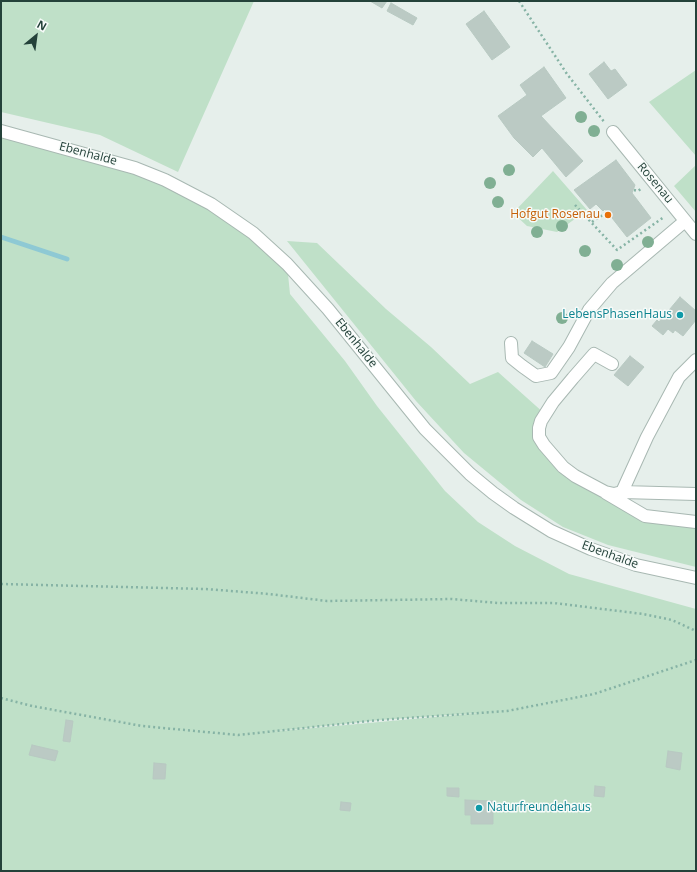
<!DOCTYPE html>
<style>
body{margin:0}
#map{position:relative;width:697px;height:872px;overflow:hidden;background:#e6efeb;font-family:"Open Sans",sans-serif}
canvas{display:block}
.frame{position:absolute;inset:0;border:2px solid #24423a;pointer-events:none}
.north{position:absolute;left:16px;top:16px;width:40px;height:40px;-webkit-text-stroke:3px #f7fbf9;paint-order:stroke;rotate:29deg;font-size:11px;font-weight:700;line-height:16px;text-align:center;color:#24423a}
.north::after{content:'';display:block;margin:auto;width:14px;height:18px;background:#24423a;clip-path:polygon(50% 0,100% 100%,50% 72%,0 100%)}
</style>
<div id="map">
<canvas width="697" height="872"></canvas>
<div class="frame"></div>
<div class="north">N</div>
</div>
<script>
const g = document.querySelector('canvas').getContext('2d');
g.lineJoin = 'round';
function fill(path, color) { g.fillStyle = color; g.fill(path, 'evenodd'); }
const poly = rows => new Path2D(rows.map(r => 'M' + r).join(''));
function trace(path, color, width, dash) { g.strokeStyle = color; g.lineWidth = width; g.lineCap = dash ? 'butt' : 'round'; g.setLineDash(dash || []); g.stroke(path); }
function label(font, color, halo, rows, align = 'center') {
  g.font = font + ' "Open Sans",sans-serif'; g.lineWidth = 3; g.setLineDash([]); g.textBaseline = 'middle'; g.strokeStyle = halo; g.fillStyle = color; for (const [text, x, y, turn = 0] of rows) {
    g.save(); g.translate(x, y); g.rotate((+turn || 0) * Math.PI / 180); g.textAlign = isNaN(turn) ? turn : align; if (halo) g.strokeText(text, 0, 0); g.fillText(text, 0, 0); g.restore();
  }
}
const green = poly([
 [1,1,254,1,178,172,100,135,1,112],
 [696,70,696,156,649,102],
 [1,131,186,190,287,264,290,294,345,361,377,406,445,491,478,522,515,546,569,574,696,609,696,871,1,871],
 [479,713,269,732,379,720],
 [696,165,696,212,674,186],
 [553,171,587,210,557,232,527,226,513,213],
 [287,241,317,243,386,309,431,347,470,384,498,372,545,414,539,428,575,476,644,522,696,527,696,567,608,545,563,527,521,500,464,453,416,401]
]);
const stream = poly([
 [1,237,67,259]
]);
const building = poly([
 [370,1,387,1,382,8,370,1],
 [391,3,417,18,413,25,387,11,391,3],
 [484,11,510,47,492,60,466,24,484,11],
 [604,62,611,71,615,69,627,85,608,99,589,74,604,62],
 [544,67,566,98,541,116,583,161,566,177,542,148,533,157,514,138,498,116,527,95,520,85,544,67],
 [616,160,635,185,632,193,651,218,627,237,605,209,603,211,596,204,590,209,574,190,616,160],
 [680,297,696,311,696,320,683,336,675,330,673,333,668,329,663,335,652,326,657,320,659,322,680,297],
 [532,341,553,354,545,367,524,353,532,341],
 [630,356,644,367,628,386,614,375,630,356],
 [66,720,73,721,70,742,63,741,66,720],
 [32,745,58,751,55,761,29,755,32,745],
 [668,751,682,753,680,770,666,767,668,751],
 [154,763,166,764,165,779,153,779,154,763],
 [595,786,605,787,604,797,594,796,595,786],
 [447,788,459,788,459,797,447,796,447,788],
 [465,800,493,801,493,824,471,824,471,815,465,815,465,800],
 [341,802,351,803,350,811,340,810,341,802]
]);
const path = poly([
 [519,1,567,74,605,123],
 [634,190,638,191,642,188],
 [575,205,617,250,664,217],
 [592,222,607,212],
 [1,584,206,589,269,594,327,601,452,599,498,603,554,603,643,614,672,620,696,631],
 [1,698,32,706,142,726,238,735,379,720,507,711,594,694,696,660]
]);
const minor = poly([
 [1,131,135,168,165,180,211,204,253,233,287,264,328,309,425,429,470,474,493,493,514,508,551,531,591,549,636,565,696,578],
 [613,132,696,234],
 [511,343,512,358,522,366,536,376,551,373,569,347,589,310,612,283,685,221],
 [612,364,594,354,573,378,553,402,541,421,539,428,539,437,544,445,563,467,575,476,605,492,614,494,622,492,696,494],
 [622,492,647,437,679,377,696,360],
 [606,493,645,516,696,522]
]);
const trees = [
 [581,117],
 [594,131],
 [509,170],
 [490,183],
 [498,202],
 [562,226],
 [537,232],
 [648,242],
 [585,251],
 [617,265],
 [562,318]
];
const markers = [
 [608,215,4,"#e8710a"],
 [680,315,4,"#0f9aa8"],
 [479,808,4,"#0f9aa8"]
];
const streetNames = [
 ["Ebenhalde",88,154,15],
 ["Rosenau",655,183,50],
 ["Ebenhalde",356,343,51],
 ["Ebenhalde",610,555,20]
];
const foodNames = [
 ["Hofgut Rosenau",600,215]
];
const cultureNames = [
 ["LebensPhasenHaus",672,315],
 ["Naturfreundehaus",487,808,"left"]
];
fill(green, '#bfe0c8');
trace(stream, '#8ec9d4', 5);
fill(building, '#bbcac4');
trace(building, '#b8c9c2', 1);
trace(minor, '#a8b8b2', 14);
trace(path, '#86b3a5', 2.5, [2, 3]);
trace(minor, '#fff', 12);
g.fillStyle = '#80af93';
for (const [x, y] of trees) { g.beginPath(); g.arc(x, y, 6, 0, 2 * Math.PI); g.fill(); }
for (const [x, y, r, color] of markers) { const dot = new Path2D(); dot.arc(x, y, r, 0, 2 * Math.PI); g.fillStyle = color; g.fill(dot); trace(dot, '#f7fbf9', 1.5); }
label('12px', '#24423a', '#f7fbf9', streetNames);
label('12px', '#c56008', '#f7fbf9', foodNames, 'right');
label('12px', '#0d838f', '#f7fbf9', cultureNames, 'right');
</script>
